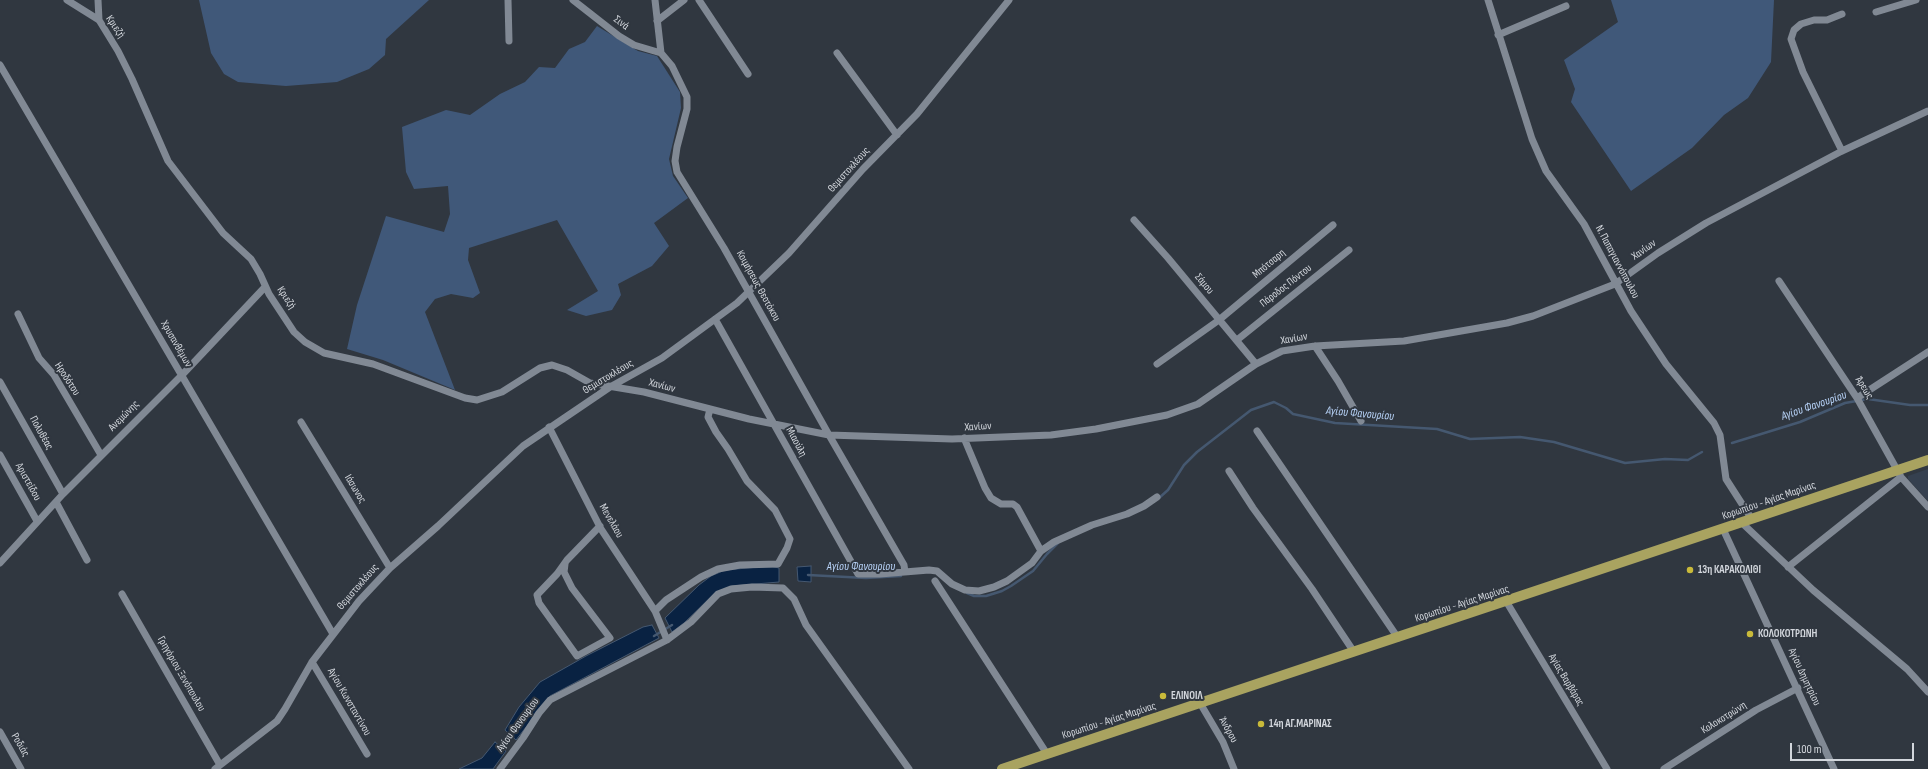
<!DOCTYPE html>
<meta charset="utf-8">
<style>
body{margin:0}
#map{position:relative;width:1928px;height:769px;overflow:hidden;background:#303740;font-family:"Sofia Sans Condensed",sans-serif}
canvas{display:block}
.scale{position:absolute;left:1790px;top:743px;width:124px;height:18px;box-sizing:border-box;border:2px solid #d2d6dc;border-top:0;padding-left:5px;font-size:12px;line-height:14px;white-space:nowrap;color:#d2d6dc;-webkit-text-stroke:3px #303740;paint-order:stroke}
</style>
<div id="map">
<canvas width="1928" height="769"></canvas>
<div class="scale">100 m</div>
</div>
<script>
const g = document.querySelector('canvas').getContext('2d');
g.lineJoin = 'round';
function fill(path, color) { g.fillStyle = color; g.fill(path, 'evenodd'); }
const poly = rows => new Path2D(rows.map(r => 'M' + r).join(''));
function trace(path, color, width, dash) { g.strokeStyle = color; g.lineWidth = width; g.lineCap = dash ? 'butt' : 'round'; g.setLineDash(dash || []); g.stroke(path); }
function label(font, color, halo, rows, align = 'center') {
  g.font = font + ' "Sofia Sans Condensed",sans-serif'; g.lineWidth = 4; g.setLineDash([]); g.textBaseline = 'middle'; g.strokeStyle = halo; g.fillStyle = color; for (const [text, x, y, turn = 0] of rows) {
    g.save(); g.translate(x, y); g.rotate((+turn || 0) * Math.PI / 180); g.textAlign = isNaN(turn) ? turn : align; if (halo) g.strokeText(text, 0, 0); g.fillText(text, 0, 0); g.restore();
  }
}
const built = poly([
 [1928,469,1928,501,1908,479,1908,476]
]);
const green = poly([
 [199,0,429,0,386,39,385,55,369,69,337,82,286,86,238,82,224,74,211,53],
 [1611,0,1774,0,1771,62,1748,98,1724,115,1692,148,1631,191,1571,102,1575,89,1564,60,1618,22],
 [597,26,638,51,657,56,680,92,681,108,669,159,673,176,688,198,654,223,669,246,652,266,618,284,621,295,612,310,586,316,567,310,598,291,557,220,469,248,468,260,480,293,473,298,451,294,435,299,425,312,455,390,383,360,347,349,357,305,386,216,444,232,450,214,448,186,414,189,406,172,402,127,446,110,470,115,500,94,525,82,539,67,555,68,569,49,585,42]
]);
const water = poly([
 [770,566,779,568,779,582,732,586,711,597,684,623,672,632,665,618,699,585,711,576,725,570,770,566],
 [811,566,811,582,798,581,797,567,811,566],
 [652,625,659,638,550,696,516,740,505,730,519,707,540,682,586,656,643,627,652,625],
 [495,742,506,751,493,769,459,769,482,758,495,742]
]);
const stream = poly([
 [1732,443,1800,422,1845,403,1868,399,1910,405,1928,405],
 [1159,498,1168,490,1184,465,1197,452,1251,410,1274,402,1286,408,1293,414,1335,423,1437,429,1470,439,1520,437,1554,442,1625,463,1665,459,1688,460,1702,452],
 [808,575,866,578,901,576],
 [967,593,974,596,986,596,1002,591,1011,586,1033,571,1047,554,1058,543],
 [654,636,672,625]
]);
const minor = poly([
 [67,0,99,20,118,51,132,79,168,161,223,233,251,259,260,274,269,294,294,332,305,342,324,353,373,364,465,398,477,400,502,392,540,368,552,365,567,370,590,383,644,392,749,419,829,435,952,439,1051,435,1096,429,1167,415,1198,404,1256,364,1282,351,1315,346,1404,341,1507,323,1533,316,1615,284,1658,253,1706,223,1842,151,1928,111],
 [98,0,99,20],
 [508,0,509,41],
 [573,0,619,36,634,45,661,53],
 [655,0,661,53,672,66,687,97,687,109,677,147,675,161,677,172,724,248,829,435,904,565,905,572],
 [699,0,748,74],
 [1488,0,1532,139,1546,171,1584,224,1631,311,1666,364,1714,423,1720,435,1726,479,1751,518],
 [1876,12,1916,0],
 [1842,14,1827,20,1814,20,1801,24,1794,30,1791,39,1803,72,1842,151],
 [657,21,684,0],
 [1498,35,1566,6],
 [837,53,897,135],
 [0,65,333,634],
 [1134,220,1168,258,1256,364],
 [1779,281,1857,398,1901,477,1928,507],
 [18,314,39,358,54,375,101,455],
 [715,319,858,574,880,574,929,570,937,571,952,584,965,590,979,591,994,587,1007,581,1032,563,1041,551,1054,542,1092,525,1127,514,1144,506,1157,497],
 [1237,340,1349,250],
 [1315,346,1338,381,1361,421],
 [1157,364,1219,320,1333,225],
 [0,382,63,494],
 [1857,398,1928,352],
 [301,422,390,568],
 [549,427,601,529,655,611,667,640],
 [1257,431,1398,638],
 [964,438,985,488,991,498,1001,504,1013,504,1017,507,1041,551],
 [0,455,37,521],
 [1229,471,1253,508,1312,589,1354,652],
 [56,502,87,560],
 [1741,522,1813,590,1907,669,1928,692],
 [1723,529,1834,769],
 [0,563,63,494,182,375,265,287],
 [565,564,564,572,572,588,610,638,577,656,539,603,537,595,557,574,567,560,600,526],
 [1788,567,1901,477],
 [935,581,1047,754],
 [122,594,220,765],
 [1506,601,1607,769],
 [655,611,666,600,701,577,718,569,740,565,778,564,787,548,790,539,775,510,747,481,728,449,716,432,708,417,710,409],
 [312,662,367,754],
 [1200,703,1223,742,1234,769],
 [0,732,21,769],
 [215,769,277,721,285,709,312,662,359,601,390,568,438,526,523,446,610,387,662,358,737,303,789,253,863,169,917,114,1009,0],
 [500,769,523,738,539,713,550,700,667,640,691,622,718,594,731,589,752,587,783,588,794,599,806,625,909,769],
 [1664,769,1756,710,1798,688]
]);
const major = poly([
 [1002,769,1928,460]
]);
const markers = [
 [1690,570,4,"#c9ba3a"],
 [1750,634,4,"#c9ba3a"],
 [1163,696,4,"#c9ba3a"],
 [1261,724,4,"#c9ba3a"]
];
const streetNames = [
 ["Σινά",621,23,37],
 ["Κριεζή",115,27,56],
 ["Θεμιστοκλέους",849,170,-48],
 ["Χανίων",1644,250,-35],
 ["Ν. Παπαγιαννόπουλου",1617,262,62],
 ["Μπότσαρη",1269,264,-40],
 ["Σάμου",1204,284,50],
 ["Κοιμήσεως Θεοτόκου",758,286,61],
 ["Πάροδος Πόντου",1286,286,-38],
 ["Κριεζή",286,298,57],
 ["Χανίων",1294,339,-10],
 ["Χρυσανθέμων",176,344,60],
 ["Θεμιστοκλέους",608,377,-31],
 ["Ηροδότου",67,379,57],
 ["Χανίων",662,386,15],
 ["Άρεως",1864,388,58],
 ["Ανεμώνης",124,416,-45],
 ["Χανίων",978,427,-3],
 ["Πολυθέας",41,433,61],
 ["Μιαούλη",796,442,62],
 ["Αριστείδου",28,482,61],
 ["Ιάσωνος",355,489,59],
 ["Κορωπίου - Αγίας Μαρίνας",1769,501,-19],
 ["Μενελάου",611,521,60],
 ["Θεμιστοκλέους",358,587,-49],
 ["Κορωπίου - Αγίας Μαρίνας",1462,604,-18],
 ["Γρηγόριου Ξενόπουλου",181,674,60],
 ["Αγίου Δημητρίου",1804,677,65],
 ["Αγίας Βαρβάρας",1566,680,59],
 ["Αγίου Κωνσταντίνου",349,702,60],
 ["Κολοκοτρώνη",1724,718,-32],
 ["Κορωπίου - Αγίας Μαρίνας",1109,721,-18],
 ["Αγίου Φανουρίου",518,725,-54],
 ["Άνδρου",1228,730,61],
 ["Ροδιάς",20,745,60]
];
const poiNames = [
 ["13η ΚΑΡΑΚΟΛΙΘΙ",1698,570],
 ["ΚΟΛΟΚΟΤΡΩΝΗ",1758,634],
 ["ΕΛΙΝΟΙΛ",1171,696],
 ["14η ΑΓ.ΜΑΡΙΝΑΣ",1269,724]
];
const waterNames = [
 ["Αγίου Φανουρίου",1814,406,-19],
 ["Αγίου Φανουρίου",1360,414,5],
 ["Αγίου Φανουρίου",861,567]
];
fill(built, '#35404f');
fill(green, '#405879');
fill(water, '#092242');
trace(water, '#455870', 1);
trace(stream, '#455870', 2.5);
trace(minor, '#818994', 7);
trace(major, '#a9a360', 10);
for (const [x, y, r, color] of markers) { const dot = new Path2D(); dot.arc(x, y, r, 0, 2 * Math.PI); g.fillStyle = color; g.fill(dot); trace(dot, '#303740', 1.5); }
label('11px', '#d2d6dc', '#303740', streetNames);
label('bold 11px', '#d2d6dc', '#303740', poiNames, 'left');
label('italic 12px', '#b7d2f7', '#303740', waterNames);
</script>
